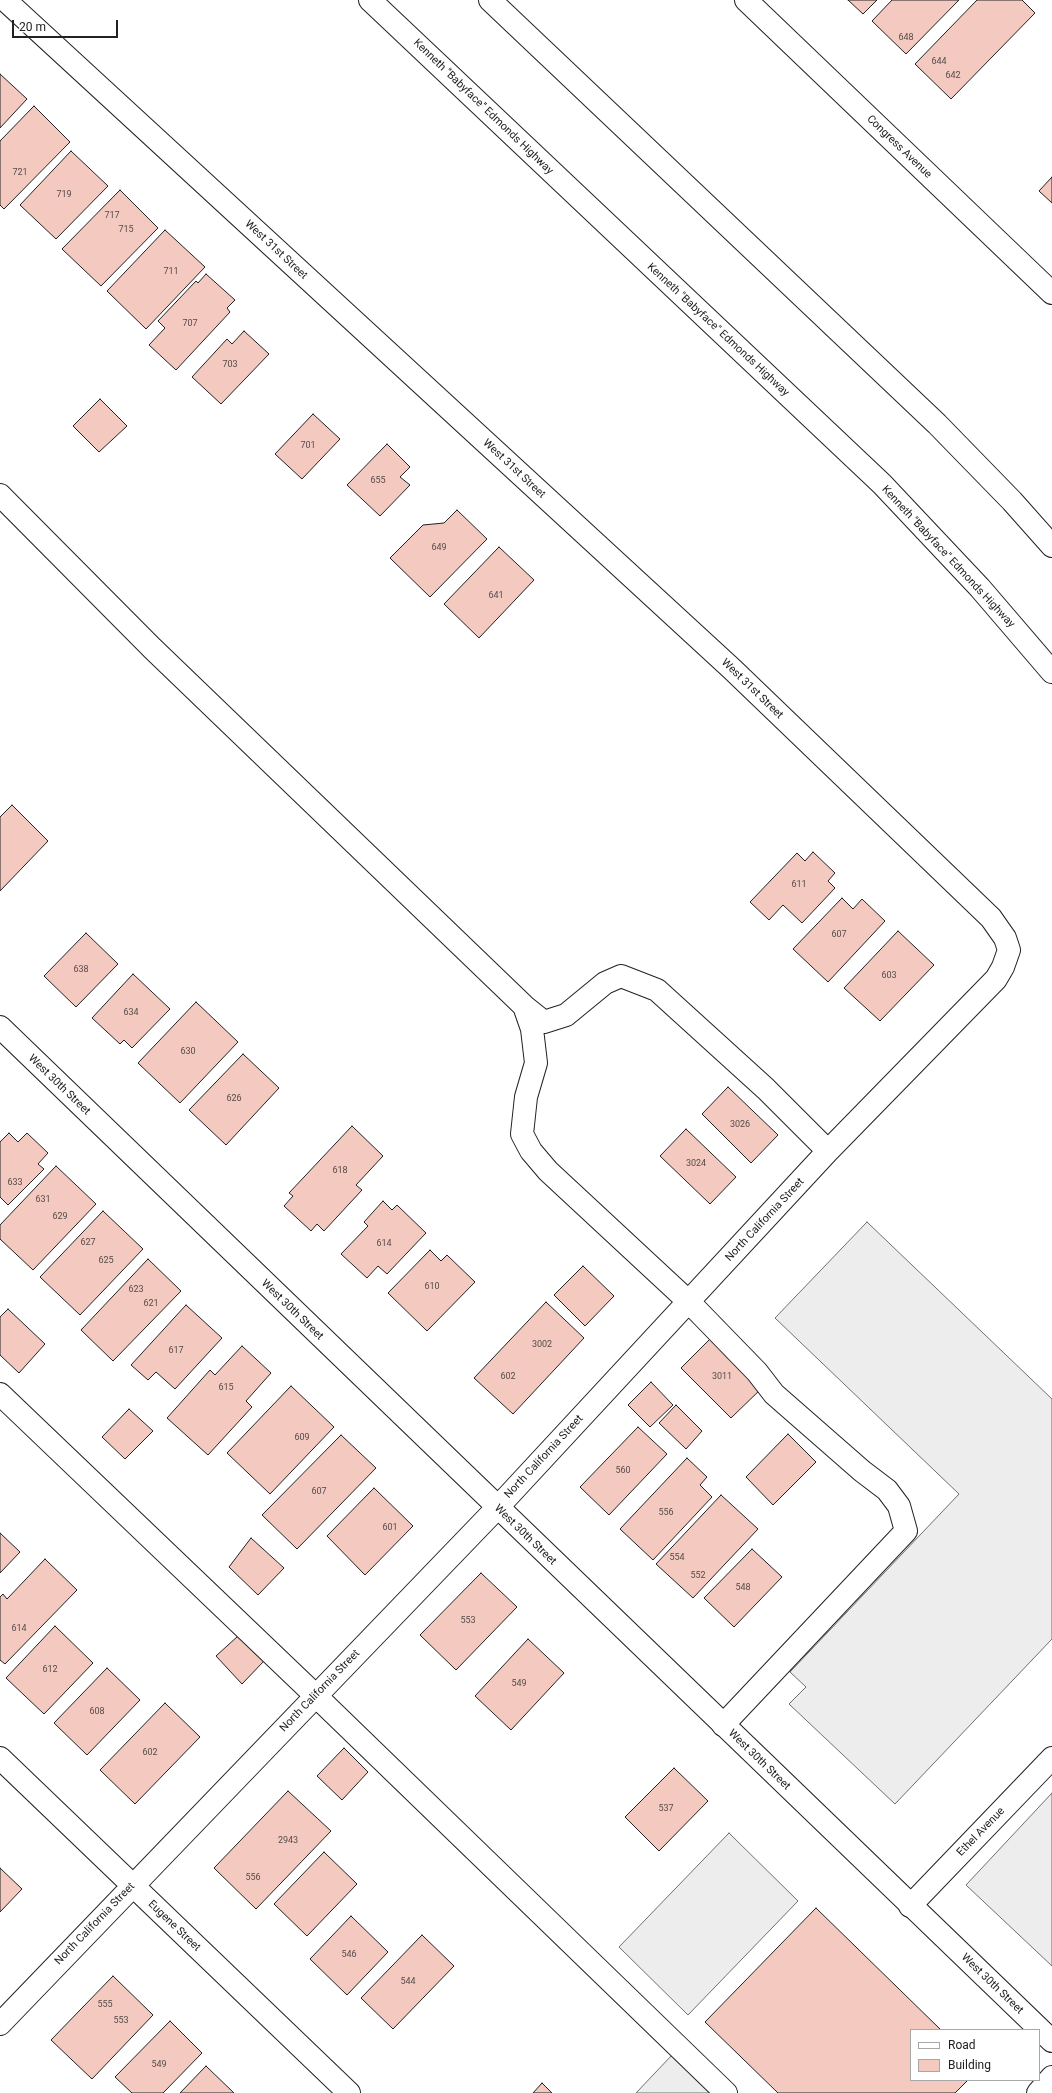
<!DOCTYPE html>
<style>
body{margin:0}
#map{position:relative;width:1052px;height:2093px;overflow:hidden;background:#fff;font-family:Roboto,sans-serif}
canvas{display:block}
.legend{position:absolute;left:910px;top:2029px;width:130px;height:52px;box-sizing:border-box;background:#fff;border:1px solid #a7a7a7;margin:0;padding:5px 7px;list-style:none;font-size:12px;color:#222}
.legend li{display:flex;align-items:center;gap:8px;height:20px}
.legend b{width:20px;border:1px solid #a7a7a7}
.scale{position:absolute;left:12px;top:20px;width:106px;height:18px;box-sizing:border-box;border:2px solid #222;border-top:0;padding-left:5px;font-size:12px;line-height:14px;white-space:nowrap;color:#222;-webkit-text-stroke:3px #fff;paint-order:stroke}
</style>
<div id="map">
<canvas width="1052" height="2093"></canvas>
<ul class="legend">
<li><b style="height:5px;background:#fff"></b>Road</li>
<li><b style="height:11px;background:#f3c9c0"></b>Building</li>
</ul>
<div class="scale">20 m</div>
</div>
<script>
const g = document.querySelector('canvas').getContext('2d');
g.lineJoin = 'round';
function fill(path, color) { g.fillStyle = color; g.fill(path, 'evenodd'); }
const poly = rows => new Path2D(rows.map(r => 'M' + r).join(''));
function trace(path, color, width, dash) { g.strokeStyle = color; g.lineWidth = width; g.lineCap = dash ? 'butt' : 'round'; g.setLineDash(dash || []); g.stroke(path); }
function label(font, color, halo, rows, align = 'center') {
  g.font = font + ' Roboto,sans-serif'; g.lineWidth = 3; g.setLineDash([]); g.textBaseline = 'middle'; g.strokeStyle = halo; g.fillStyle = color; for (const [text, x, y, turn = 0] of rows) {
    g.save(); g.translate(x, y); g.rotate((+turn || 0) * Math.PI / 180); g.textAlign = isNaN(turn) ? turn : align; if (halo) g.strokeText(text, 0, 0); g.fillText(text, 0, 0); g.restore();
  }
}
const parking = poly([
 [867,1222,1052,1399,1052,1639,895,1804,789,1704,806,1687,790,1672,959,1494,775,1318,867,1222],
 [1052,1793,1052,1966,966,1885,1052,1793],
 [729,1833,798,1901,688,2015,619,1947,729,1833],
 [672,2055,712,2093,636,2093,672,2055]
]);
const building = poly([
 [848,0,877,0,863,14,848,0],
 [892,0,959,0,906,54,872,21,892,0],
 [977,0,1022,0,1035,13,951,99,915,64,977,0],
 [0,74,27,99,0,128,0,74],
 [34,106,70,142,4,209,0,205,0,141,34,106],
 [71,151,108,186,56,239,20,205,71,151],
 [1052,177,1052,203,1039,191,1052,177],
 [120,190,158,228,101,286,62,249,120,190],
 [165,230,205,267,146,329,107,291,165,230],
 [206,274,235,300,227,308,230,312,176,370,149,345,165,328,158,321,196,281,198,283,206,274],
 [244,331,269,354,221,404,192,377,227,339,232,344,244,331],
 [100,399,127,426,99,452,73,426,100,399],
 [313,414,340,439,302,479,275,454,313,414],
 [387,444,410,467,400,477,410,485,380,516,347,485,387,444],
 [457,510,487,539,430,597,390,558,423,525,444,523,457,510],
 [499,547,534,580,479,638,444,604,499,547],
 [12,805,48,841,0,891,0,817,12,805],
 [813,852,835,873,828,881,835,888,802,923,783,905,769,920,750,902,797,853,805,861,813,852],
 [842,898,853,909,862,899,885,921,828,982,793,949,842,898],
 [898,931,934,965,880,1021,844,988,898,931],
 [86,933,118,964,76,1007,44,976,86,933],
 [133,974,170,1009,132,1048,124,1040,120,1044,92,1018,133,974],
 [196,1002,238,1042,180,1103,138,1063,196,1002],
 [243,1054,279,1088,226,1145,189,1110,243,1054],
 [728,1087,778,1135,751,1163,702,1114,728,1087],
 [352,1126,383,1156,356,1185,362,1190,324,1231,317,1224,311,1231,284,1206,293,1196,289,1193,352,1126],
 [686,1129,736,1177,710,1204,660,1156,686,1129],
 [9,1133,18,1142,27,1133,48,1153,38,1164,44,1169,8,1205,0,1197,0,1142,9,1133],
 [56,1166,96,1204,33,1270,0,1239,0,1225,56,1166],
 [383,1201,392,1210,397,1205,426,1233,387,1274,378,1266,367,1278,341,1254,368,1226,364,1222,383,1201],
 [103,1211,143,1249,80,1315,40,1277,103,1211],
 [430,1250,441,1261,447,1255,475,1282,427,1331,388,1293,430,1250],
 [148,1259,181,1291,113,1361,81,1330,148,1259],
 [583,1266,614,1296,585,1326,554,1295,583,1266],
 [546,1302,584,1338,513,1414,474,1378,546,1302],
 [186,1305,222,1338,175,1389,156,1372,148,1380,131,1365,186,1305],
 [8,1309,45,1344,19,1373,0,1355,0,1317,8,1309],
 [713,1336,763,1387,731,1418,681,1368,713,1336],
 [242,1346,271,1373,246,1401,252,1407,208,1455,167,1418,210,1370,215,1375,242,1346],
 [651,1382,673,1405,650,1427,628,1405,651,1382],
 [291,1386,334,1427,270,1494,227,1453,291,1386],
 [676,1405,702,1431,686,1449,659,1423,676,1405],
 [129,1409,153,1431,125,1459,102,1437,129,1409],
 [638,1427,667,1454,609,1515,580,1487,638,1427],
 [788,1434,816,1462,773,1505,746,1477,788,1434],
 [341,1435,376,1468,297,1549,262,1515,341,1435],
 [687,1458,707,1477,700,1485,712,1497,653,1560,620,1529,687,1458],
 [374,1488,413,1526,365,1575,327,1536,374,1488],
 [721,1495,758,1529,693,1598,656,1564,721,1495],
 [0,1533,20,1552,0,1573,0,1533],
 [251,1538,284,1568,258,1595,229,1567,251,1538],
 [752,1549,782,1577,734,1627,704,1598,752,1549],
 [45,1559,77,1590,5,1664,0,1660,0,1597,3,1594,7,1599,45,1559],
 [481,1573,517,1607,456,1670,420,1635,481,1573],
 [55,1626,93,1663,44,1714,6,1678,55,1626],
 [238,1636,264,1661,242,1684,216,1656,238,1636],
 [528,1639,564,1673,511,1730,475,1696,528,1639],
 [107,1668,140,1700,87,1755,54,1723,107,1668],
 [165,1703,200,1737,135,1804,100,1770,165,1703],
 [344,1748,368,1772,342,1800,317,1776,344,1748],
 [674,1768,708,1801,659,1851,625,1817,674,1768],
 [288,1791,331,1831,256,1909,214,1868,288,1791],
 [324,1852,357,1884,307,1936,274,1904,324,1852],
 [0,1868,22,1889,0,1912,0,1868],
 [816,1908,941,2030,911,2030,911,2080,968,2080,955,2093,778,2093,705,2022,816,1908],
 [351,1916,388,1952,347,1995,310,1959,351,1916],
 [422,1935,454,1966,393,2029,361,1998,422,1935],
 [113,1976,153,2015,92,2079,51,2040,113,1976],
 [170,2021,202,2053,163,2093,132,2093,115,2077,170,2021],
 [206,2066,234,2093,180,2093,206,2066],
 [542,2083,552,2093,533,2093,542,2083]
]);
const minor = poly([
 [746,0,1052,293],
 [0,495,152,648,524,1006,532,1029,536,1063,526,1097,522,1134,531,1151,548,1171,689,1302,757,1372,774,1394,862,1471,887,1490,899,1506,906,1531,723,1725],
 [524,1006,544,1022,566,1015,605,983,621,976,657,990,766,1089,828,1151],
 [0,1394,316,1696,726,2093],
 [0,1758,349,2093],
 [910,1906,1052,1758],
 [0,2024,497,1508,828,1151,996,979,1003,967,1009,950,1005,938,991,918,732,669,5,0],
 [1038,2093,1052,2077]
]);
const major = poly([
 [0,1027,1052,2041]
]);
const highway = poly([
 [370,0,882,484,980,588,1052,672],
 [490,0,937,424,1012,501,1052,546]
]);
const numberNames = [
 ["648",906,38],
 ["644",939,62],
 ["642",953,76],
 ["721",20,173],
 ["719",64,195],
 ["717",112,216],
 ["715",126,230],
 ["711",171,272],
 ["707",190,324],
 ["703",230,365],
 ["701",308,446],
 ["655",378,481],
 ["649",439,548],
 ["641",496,596],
 ["611",799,885],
 ["607",839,935],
 ["638",81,970],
 ["603",889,976],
 ["634",131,1013],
 ["630",188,1052],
 ["626",234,1099],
 ["3026",740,1125],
 ["3024",696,1164],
 ["618",340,1171],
 ["633",15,1183],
 ["631",43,1200],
 ["629",60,1217],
 ["627",88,1243],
 ["614",384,1244],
 ["625",106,1261],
 ["610",432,1287],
 ["623",136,1290],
 ["621",151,1304],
 ["3002",542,1345],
 ["617",176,1351],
 ["602",508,1377],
 ["3011",722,1377],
 ["615",226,1388],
 ["609",302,1438],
 ["560",623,1471],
 ["607",319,1492],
 ["556",666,1513],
 ["601",390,1528],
 ["554",677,1558],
 ["552",698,1576],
 ["548",743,1588],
 ["553",468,1621],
 ["614",19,1629],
 ["612",50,1670],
 ["549",519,1684],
 ["608",97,1712],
 ["602",150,1753],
 ["537",666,1809],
 ["2943",288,1841],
 ["556",253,1878],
 ["546",349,1955],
 ["544",408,1982],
 ["555",105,2005],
 ["553",121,2021],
 ["549",159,2065]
];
const streetNames = [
 ["Kenneth \"Babyface\" Edmonds Highway",483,107,44],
 ["Congress Avenue",899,147,44],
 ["West 31st Street",276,250,43],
 ["Kenneth \"Babyface\" Edmonds Highway",718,330,43],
 ["West 31st Street",514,469,43],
 ["Kenneth \"Babyface\" Edmonds Highway",948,557,47],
 ["West 31st Street",752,689,44],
 ["West 30th Street",59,1085,44],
 ["North California Street",765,1220,-47],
 ["West 30th Street",292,1310,44],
 ["North California Street",544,1457,-47],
 ["West 30th Street",525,1535,44],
 ["North California Street",320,1691,-46],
 ["West 30th Street",759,1760,44],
 ["Ethel Avenue",981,1832,-46],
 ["North California Street",95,1924,-46],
 ["Eugene Street",174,1926,44],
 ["West 30th Street",992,1984,44]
];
fill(parking, '#ededed');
trace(parking, '#6f6f6f', 1);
fill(building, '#f3c9c0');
trace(building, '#222', 1);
trace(minor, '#222', 24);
trace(major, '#222', 24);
trace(highway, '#222', 24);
trace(minor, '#fff', 22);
trace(major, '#fff', 22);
trace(highway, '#fff', 22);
label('9px', '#564c4a', null, numberNames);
label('11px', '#222', '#fff', streetNames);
</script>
